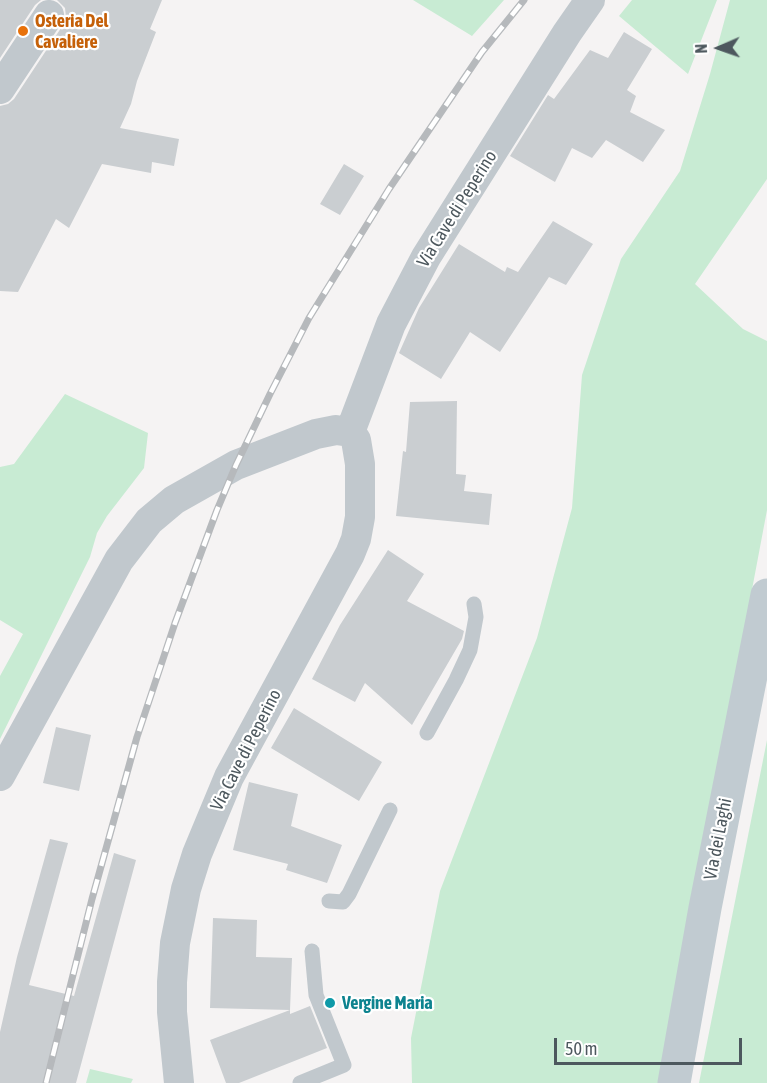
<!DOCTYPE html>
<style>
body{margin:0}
#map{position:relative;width:767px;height:1083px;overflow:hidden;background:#f5f3f3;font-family:"Asap Condensed",sans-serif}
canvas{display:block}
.north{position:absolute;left:689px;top:18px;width:60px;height:60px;-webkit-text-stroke:4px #fff;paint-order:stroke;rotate:268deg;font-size:16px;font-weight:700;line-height:24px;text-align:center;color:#4d585e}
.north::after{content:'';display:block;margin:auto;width:21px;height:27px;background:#4d585e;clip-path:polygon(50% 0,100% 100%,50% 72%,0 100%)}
.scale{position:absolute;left:554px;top:1038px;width:188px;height:27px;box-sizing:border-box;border:3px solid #4d585e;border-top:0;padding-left:8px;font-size:18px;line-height:21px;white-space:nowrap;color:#4d585e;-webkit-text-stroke:4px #fff;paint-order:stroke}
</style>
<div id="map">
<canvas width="767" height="1083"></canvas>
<div class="north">N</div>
<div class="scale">50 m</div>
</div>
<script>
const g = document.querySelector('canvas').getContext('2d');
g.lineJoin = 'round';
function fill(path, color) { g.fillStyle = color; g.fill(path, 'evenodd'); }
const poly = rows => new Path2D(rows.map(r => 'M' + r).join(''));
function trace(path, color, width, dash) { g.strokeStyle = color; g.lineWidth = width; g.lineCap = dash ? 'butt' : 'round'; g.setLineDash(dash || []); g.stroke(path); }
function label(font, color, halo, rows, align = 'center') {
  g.font = font + ' "Asap Condensed",sans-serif'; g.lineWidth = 4.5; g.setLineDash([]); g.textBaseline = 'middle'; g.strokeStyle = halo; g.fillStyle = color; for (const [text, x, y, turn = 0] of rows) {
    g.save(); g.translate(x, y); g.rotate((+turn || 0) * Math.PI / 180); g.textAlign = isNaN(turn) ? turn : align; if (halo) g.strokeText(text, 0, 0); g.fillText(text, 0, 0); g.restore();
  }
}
const green = poly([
 [413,0,504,0,472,36],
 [632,0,717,0,688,74,619,16],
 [730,0,767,0,767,179,695,284,743,329,767,341,767,510,659,1083,412,1083,411,1038,440,891,537,638,572,508,582,375,621,259,680,171,710,74],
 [65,394,148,433,144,468,107,516,97,533,90,557,0,739,0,676,23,634,0,620,0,467,14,464],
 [767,740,767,1083,699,1083],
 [90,1069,133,1079,131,1083,86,1083]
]);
const building = poly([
 [0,0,41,0,35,5,0,58],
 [57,0,162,0,150,29,156,32,137,81,131,104,120,128,179,139,174,166,152,162,151,173,102,164,69,228,56,219,18,292,0,291,0,106,8,104,14,99,63,25,66,17,65,8],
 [624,32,652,49,627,90,636,96,630,112,665,130,643,162,606,140,592,158,572,148,555,182,510,156,548,95,554,99,590,50,608,58],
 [344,164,364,176,340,215,320,204],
 [553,221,593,244,566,285,549,277,500,352,470,332,441,379,399,353,419,308,459,244,505,272,507,267,518,272],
 [457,401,456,474,466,475,464,491,492,494,489,525,396,516,403,451,406,452,410,402],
 [388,550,424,574,407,601,464,631,462,639,412,725,365,683,355,702,312,679,340,625],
 [294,708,382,762,359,801,271,748],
 [56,727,91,735,79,791,43,783],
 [249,782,298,794,291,826,342,845,327,883,286,870,288,864,233,850],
 [50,839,68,843,29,985,74,996,114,853,136,860,76,1083,0,1083,0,1032,17,957],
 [213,918,257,920,256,957,292,958,290,1010,210,1008],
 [310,1006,327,1048,239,1083,226,1083,210,1040,290,1010,290,1014]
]);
const service = poly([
 [427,733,456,680,470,650,476,617,474,604],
 [329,901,343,902,349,894,390,810],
 [300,1083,344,1065,316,995,312,951]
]);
const minor = poly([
 [0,89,49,15],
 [350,432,391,324,426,257,567,33,590,0],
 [0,776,119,560,149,521,174,500,236,465,316,434,336,430,350,432,356,440,360,464,360,517,356,539,350,554,229,777,197,854,186,889,175,943,172,982,172,1012,179,1083]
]);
const secondary = poly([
 [674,1083,705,908,767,595]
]);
const rail = poly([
 [46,1083,92,899,137,737,175,623,217,510,236,465,270,394,309,318,389,189,482,52,524,0]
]);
const markers = [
 [23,31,6,"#e8710a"],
 [330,1003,6,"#0f9aa8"]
];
const foodNames = [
 ["Osteria Del",35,21],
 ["Cavaliere",35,42]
];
const streetNames = [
 ["Via Cave di Peperino",457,209,-58],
 ["Via Cave di Peperino",246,750,-63],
 ["Via dei Laghi",718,839,-79]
];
const cultureNames = [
 ["Vergine Maria",342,1003]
];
fill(green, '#c8ebd3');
fill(building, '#caced1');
trace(service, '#c1c8cd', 15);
trace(minor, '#c1c8cd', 30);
trace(secondary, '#c1cbd1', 33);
trace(rail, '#b6b9bc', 7);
trace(rail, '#fff', 4.5, [14]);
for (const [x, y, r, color] of markers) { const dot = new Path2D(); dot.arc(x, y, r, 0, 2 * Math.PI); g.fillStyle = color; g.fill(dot); trace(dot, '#fff', 2); }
label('bold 18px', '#c56008', '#fff', foodNames, 'left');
label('18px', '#4d585e', '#fff', streetNames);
label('bold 18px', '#0d838f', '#fff', cultureNames, 'left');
</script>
